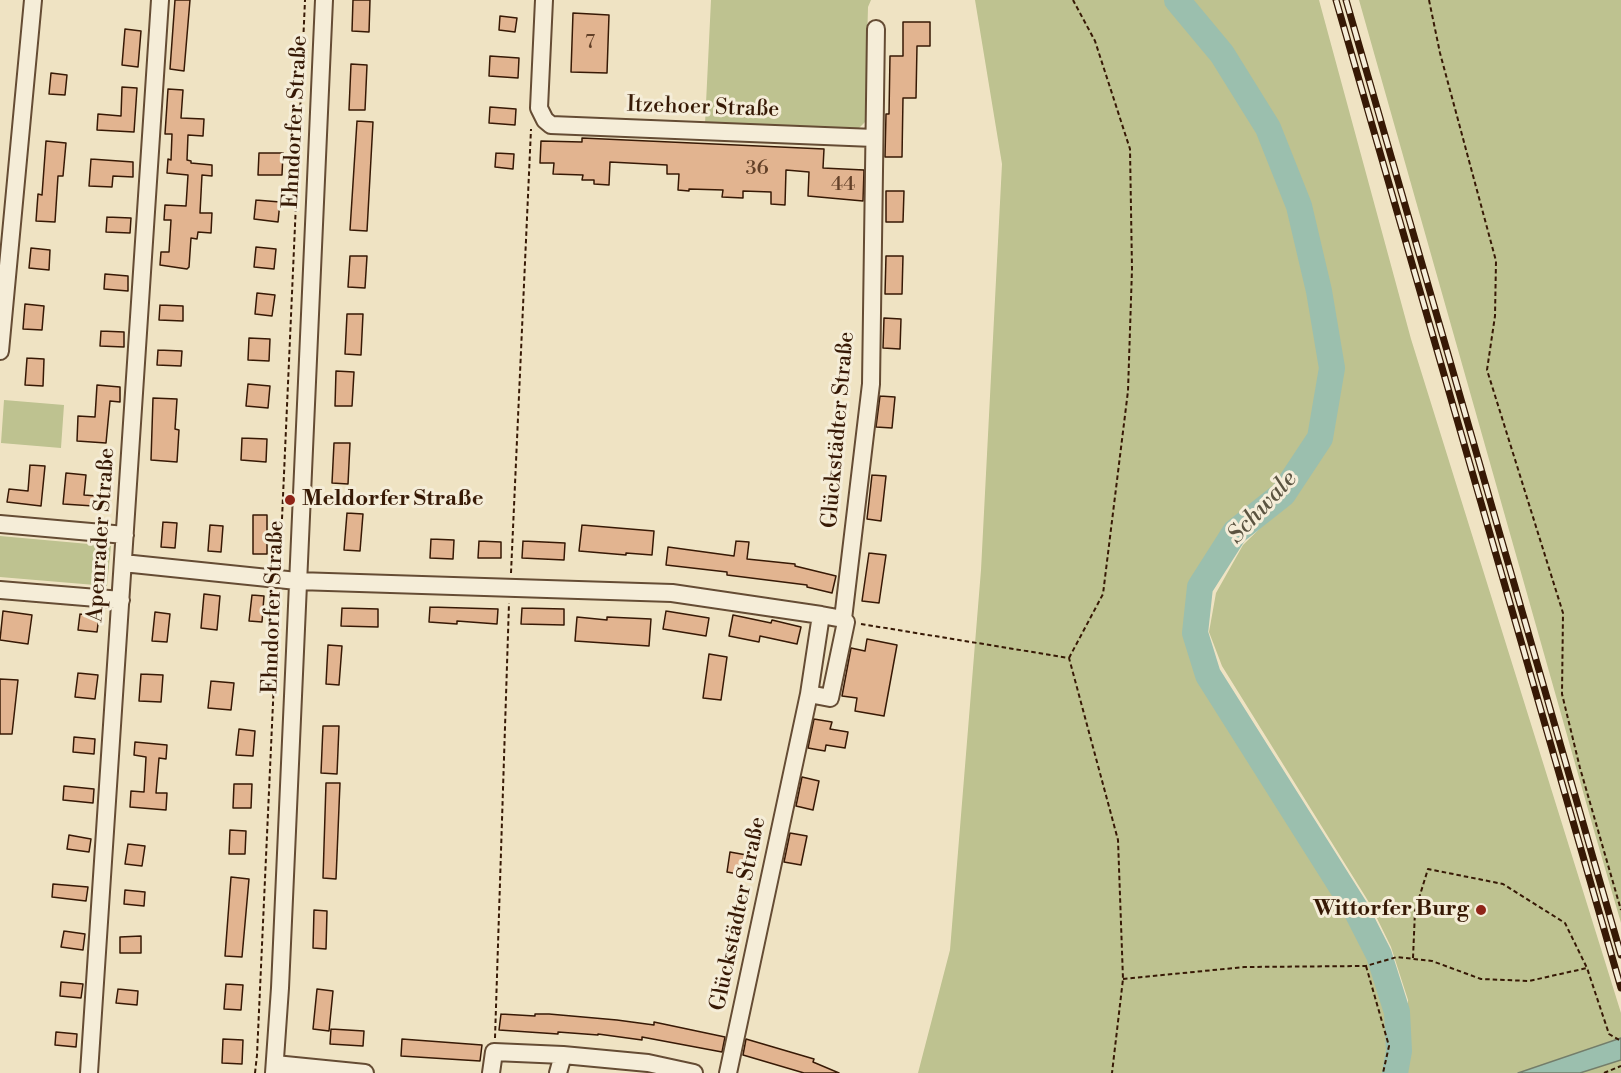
<!DOCTYPE html>
<meta charset="utf-8">
<style>
body{margin:0}
canvas{display:block;background:#efe3c3}
</style>
<canvas width="1621" height="1073"></canvas>
<script>
const g = document.querySelector('canvas').getContext('2d');
g.lineJoin = 'round';
function fill(path, color) { g.fillStyle = color; g.fill(path, 'evenodd'); }
const poly = rows => new Path2D(rows.map(r => 'M' + r).join(''));
function trace(path, color, width, dash) { g.strokeStyle = color; g.lineWidth = width; g.lineCap = dash ? 'butt' : 'round'; g.setLineDash(dash || []); g.stroke(path); }
function label(font, color, halo, rows, align = 'center') {
  g.font = font + ' "Libre Bodoni",serif'; g.lineWidth = 6; g.setLineDash([]); g.textBaseline = 'middle'; g.strokeStyle = halo; g.fillStyle = color; for (const [text, x, y, turn = 0] of rows) {
    g.save(); g.translate(x, y); g.rotate((+turn || 0) * Math.PI / 180); g.textAlign = isNaN(turn) ? turn : align; if (halo) g.strokeText(text, 0, 0); g.fillText(text, 0, 0); g.restore();
  }
}
const green = poly([
 [711,0,871,0,868,7,865,122,856,131,705,124],
 [975,0,1319,0,1411,339,1621,1013,1621,1038,1518,1073,1405,1073,1408,1048,1408,1000,1391,947,1370,904,1222,666,1209,632,1216,593,1243,545,1289,500,1329,443,1320,438,1283,494,1235,532,1200,587,1195,633,1208,675,1355,908,1379,955,1373,966,1387,1004,1392,1044,1387,1073,918,1073,950,950,981,570,1002,164],
 [1359,0,1621,0,1621,923,1595,834],
 [4,400,64,405,61,448,1,443],
 [0,536,111,546,107,586,0,577],
 [1621,1060,1621,1073,1580,1073]
]);
const water = poly([
 [1621,1038,1621,1060,1580,1073,1518,1073,1621,1038]
]);
const river = poly([
 [1177,0,1222,54,1268,128,1299,206,1319,291,1332,368,1320,438,1283,494,1235,532,1200,587,1195,633,1208,675,1355,908,1379,955,1397,1012,1399,1051,1395,1073]
]);
const building = poly([
 [175,0,190,0,184,71,170,69,175,0],
 [353,0,370,0,369,32,352,31,353,0],
 [573,13,609,15,607,73,571,72,573,13],
 [500,16,517,18,515,32,499,30,500,16],
 [903,22,930,22,930,46,917,46,916,98,903,98,902,157,885,157,886,114,889,114,890,56,903,56,903,22],
 [125,29,141,31,138,67,122,65,125,29],
 [490,56,519,58,518,78,489,76,490,56],
 [351,64,367,65,365,110,349,110,351,64],
 [51,73,67,75,65,95,49,94,51,73],
 [122,87,137,88,134,132,97,130,98,114,121,116,122,87],
 [168,89,183,90,181,118,204,119,203,136,188,135,187,160,191,161,191,163,212,165,212,176,202,175,200,213,212,213,211,233,198,232,197,239,191,238,189,267,187,269,160,265,161,252,169,252,171,220,164,220,165,205,186,206,188,175,167,173,168,159,171,160,172,134,165,134,168,89],
 [490,107,516,109,515,125,489,123,490,107],
 [357,121,373,122,367,231,350,230,357,121],
 [582,138,824,149,823,168,864,170,863,201,808,196,809,172,786,170,785,205,771,204,771,192,743,191,743,198,722,197,723,190,689,189,689,191,678,190,679,174,667,174,667,165,610,162,609,185,594,184,594,180,582,180,583,175,553,174,554,163,540,163,541,141,582,142,582,138],
 [46,141,66,143,63,176,58,176,55,222,36,221,38,194,42,195,46,141],
 [259,153,283,153,282,175,258,175,259,153],
 [496,153,514,154,513,169,495,167,496,153],
 [91,159,133,162,133,177,113,176,112,187,89,186,91,159],
 [886,191,904,191,903,222,886,222,886,191],
 [256,200,280,202,278,222,254,219,256,200],
 [107,217,131,218,130,233,106,232,107,217],
 [256,247,276,249,274,269,254,267,256,247],
 [31,248,50,250,49,270,29,268,31,248],
 [350,256,367,256,365,288,348,287,350,256],
 [886,256,903,256,902,294,885,294,886,256],
 [105,274,128,276,128,291,104,289,105,274],
 [257,293,275,295,272,316,255,314,257,293],
 [25,304,44,306,42,330,23,329,25,304],
 [160,305,183,306,183,321,159,320,160,305],
 [347,314,363,314,361,355,345,354,347,314],
 [884,318,901,319,900,349,883,348,884,318],
 [101,331,124,332,124,347,100,346,101,331],
 [249,338,270,339,269,361,248,360,249,338],
 [158,350,182,351,181,366,157,365,158,350],
 [27,358,44,359,43,386,25,385,27,358],
 [336,371,354,372,352,406,335,406,336,371],
 [248,384,270,386,268,408,246,406,248,384],
 [97,385,120,387,120,402,110,401,106,443,77,441,78,416,95,417,97,385],
 [880,396,895,397,892,428,876,427,880,396],
 [153,398,177,399,175,429,179,430,177,462,151,460,153,398],
 [242,438,267,439,266,462,241,460,242,438],
 [334,443,350,443,348,484,332,483,334,443],
 [30,465,45,466,41,506,7,502,9,489,28,491,30,465],
 [66,473,86,475,84,495,110,497,109,507,63,504,66,473],
 [872,475,886,476,881,521,867,519,872,475],
 [347,513,363,514,360,551,344,550,347,513],
 [253,515,267,515,267,554,253,554,253,515],
 [163,522,177,523,175,548,161,547,163,522],
 [210,525,223,526,221,552,208,551,210,525],
 [582,525,654,531,652,555,626,553,626,555,579,551,582,525],
 [431,539,454,540,453,559,430,558,431,539],
 [479,541,501,542,501,558,478,558,479,541],
 [523,541,565,543,564,560,522,558,523,541],
 [736,541,749,542,747,559,795,564,795,566,836,576,832,593,807,587,807,585,727,575,727,572,666,565,668,547,734,556,736,541],
 [869,553,886,555,879,603,862,601,869,553],
 [204,594,220,596,217,630,201,628,204,594],
 [252,595,264,596,262,622,249,621,252,595],
 [430,607,498,609,497,624,457,621,457,624,429,622,430,607],
 [342,608,378,609,378,627,341,626,342,608],
 [522,608,564,609,564,625,521,624,522,608],
 [3,611,32,615,28,644,0,640,3,611],
 [666,611,709,618,706,636,663,629,666,611],
 [155,612,170,614,167,642,152,641,155,612],
 [80,614,99,616,97,632,78,630,80,614],
 [733,615,771,623,772,620,801,627,797,644,760,636,759,642,729,636,733,615],
 [577,617,607,620,607,617,651,619,649,646,575,641,577,617],
 [867,639,897,645,884,716,855,711,857,698,842,696,851,648,865,651,867,639],
 [328,645,342,646,339,685,326,684,328,645],
 [709,654,727,657,721,700,703,698,709,654],
 [78,673,98,675,95,699,75,697,78,673],
 [141,674,163,675,161,702,139,701,141,674],
 [0,679,18,680,12,734,0,734,0,679],
 [211,681,234,683,231,710,208,708,211,681],
 [814,719,832,722,830,729,848,732,845,748,826,745,825,751,808,748,814,719],
 [323,726,339,726,337,774,321,773,323,726],
 [239,729,255,731,253,756,236,755,239,729],
 [74,737,95,739,94,754,73,752,74,737],
 [135,742,167,745,166,759,159,758,156,793,167,793,166,810,130,807,131,791,144,792,146,757,134,755,135,742],
 [802,777,819,781,813,810,796,806,802,777],
 [326,783,340,783,336,879,323,878,326,783],
 [234,784,252,784,251,808,233,808,234,784],
 [64,786,94,789,93,803,63,800,64,786],
 [230,830,246,831,245,854,229,854,230,830],
 [790,833,807,836,801,865,784,862,790,833],
 [69,835,91,839,89,852,67,849,69,835],
 [128,844,145,846,142,866,125,864,128,844],
 [730,852,752,856,749,876,727,872,730,852],
 [231,877,249,879,242,957,225,956,231,877],
 [53,884,88,887,86,901,52,897,53,884],
 [125,890,145,892,144,906,124,904,125,890],
 [314,910,327,911,326,949,313,948,314,910],
 [64,931,85,934,83,950,61,947,64,931],
 [141,936,141,953,120,953,120,937,141,936],
 [61,982,83,984,81,998,60,996,61,982],
 [226,984,243,985,241,1010,224,1009,226,984],
 [118,989,138,991,137,1005,116,1003,118,989],
 [317,989,333,991,329,1031,313,1029,317,989],
 [501,1014,535,1016,535,1014,549,1014,617,1020,654,1025,654,1022,725,1037,722,1052,642,1037,642,1040,598,1034,598,1035,558,1032,558,1034,499,1030,501,1014],
 [331,1029,364,1031,363,1046,330,1044,331,1029],
 [56,1032,77,1034,76,1047,55,1045,56,1032],
 [223,1039,243,1040,242,1064,222,1063,223,1039],
 [402,1039,482,1045,480,1061,401,1056,402,1039],
 [746,1039,814,1059,813,1062,839,1073,804,1073,743,1055,746,1039]
]);
const path = poly([
 [1429,0,1440,53,1496,261,1495,316,1487,370,1563,613,1562,694,1580,768,1621,910],
 [280,564,305,0],
 [511,573,531,129],
 [861,624,1069,658,1118,840,1123,979,1112,1073],
 [1069,658,1103,594,1128,391,1132,269,1130,149,1095,41,1073,0],
 [1413,958,1415,911,1428,869,1503,884,1565,923,1587,968],
 [1366,966,1389,1046,1383,1073],
 [1123,979,1244,967,1366,966,1397,957,1432,961,1481,979,1529,981,1587,968,1609,1034,1621,1041],
 [495,1038,509,603],
 [255,1073,257,1055,278,593],
 [1604,1073,1621,1066]
]);
const minor = poly([
 [544,0,539,108,545,120,551,125,874,138],
 [0,351,33,0],
 [0,524,125,535],
 [123,563,297,581,672,593,821,615,843,619,846,622,830,698,809,694,821,615],
 [0,590,121,600],
 [843,619,871,384,876,29],
 [275,1064,365,1073],
 [89,1073,160,0],
 [274,1073,280,988,324,0],
 [491,1073,494,1052,563,1055,648,1063,694,1073],
 [558,1073,563,1055],
 [728,1073,809,694]
]);
const rail = poly([
 [1336,0,1621,988],
 [1346,0,1621,955]
]);
const markers = [
 [290,500,6,"#8f2418"],
 [1481,910,6,"#8f2418"]
];
const numberNames = [
 ["7",590,43],
 ["36",757,169],
 ["44",843,185]
];
const streetNames = [
 ["Itzehoer Straße",703,108,2],
 ["Ehndorfer Straße",296,122,-87],
 ["Glückstädter Straße",839,430,-85],
 ["Apenrader Straße",102,535,-86],
 ["Ehndorfer Straße",274,607,-88],
 ["Glückstädter Straße",739,914,-78]
];
const poiNames = [
 ["Meldorfer Straße",302,500],
 ["Wittorfer Burg",1469,910,"right"]
];
const waterNames = [
 ["Schwale",1263,508,-47]
];
fill(green, '#bec290');
fill(water, '#9bbfae');
trace(water, '#737d6a', 1.5);
trace(river, '#9bbfae', 26);
fill(building, '#e2b490');
trace(building, '#371905', 1.5);
trace(minor, '#654c34', 20);
trace(path, '#371905', 2, [4.5, 3]);
trace(minor, '#f5edd8', 16);
trace(rail, '#371905', 7);
trace(rail, '#f5edd8', 4.5, [14]);
for (const [x, y, r, color] of markers) { const dot = new Path2D(); dot.arc(x, y, r, 0, 2 * Math.PI); g.fillStyle = color; g.fill(dot); trace(dot, '#f5edd8', 2); }
label('20px', '#624028', null, numberNames);
label('22px', '#371905', '#f5edd8', streetNames);
label('bold 22px', '#371905', '#f5edd8', poiNames, 'left');
label('italic 24px', '#5a5340', '#f5edd8', waterNames);
</script>
